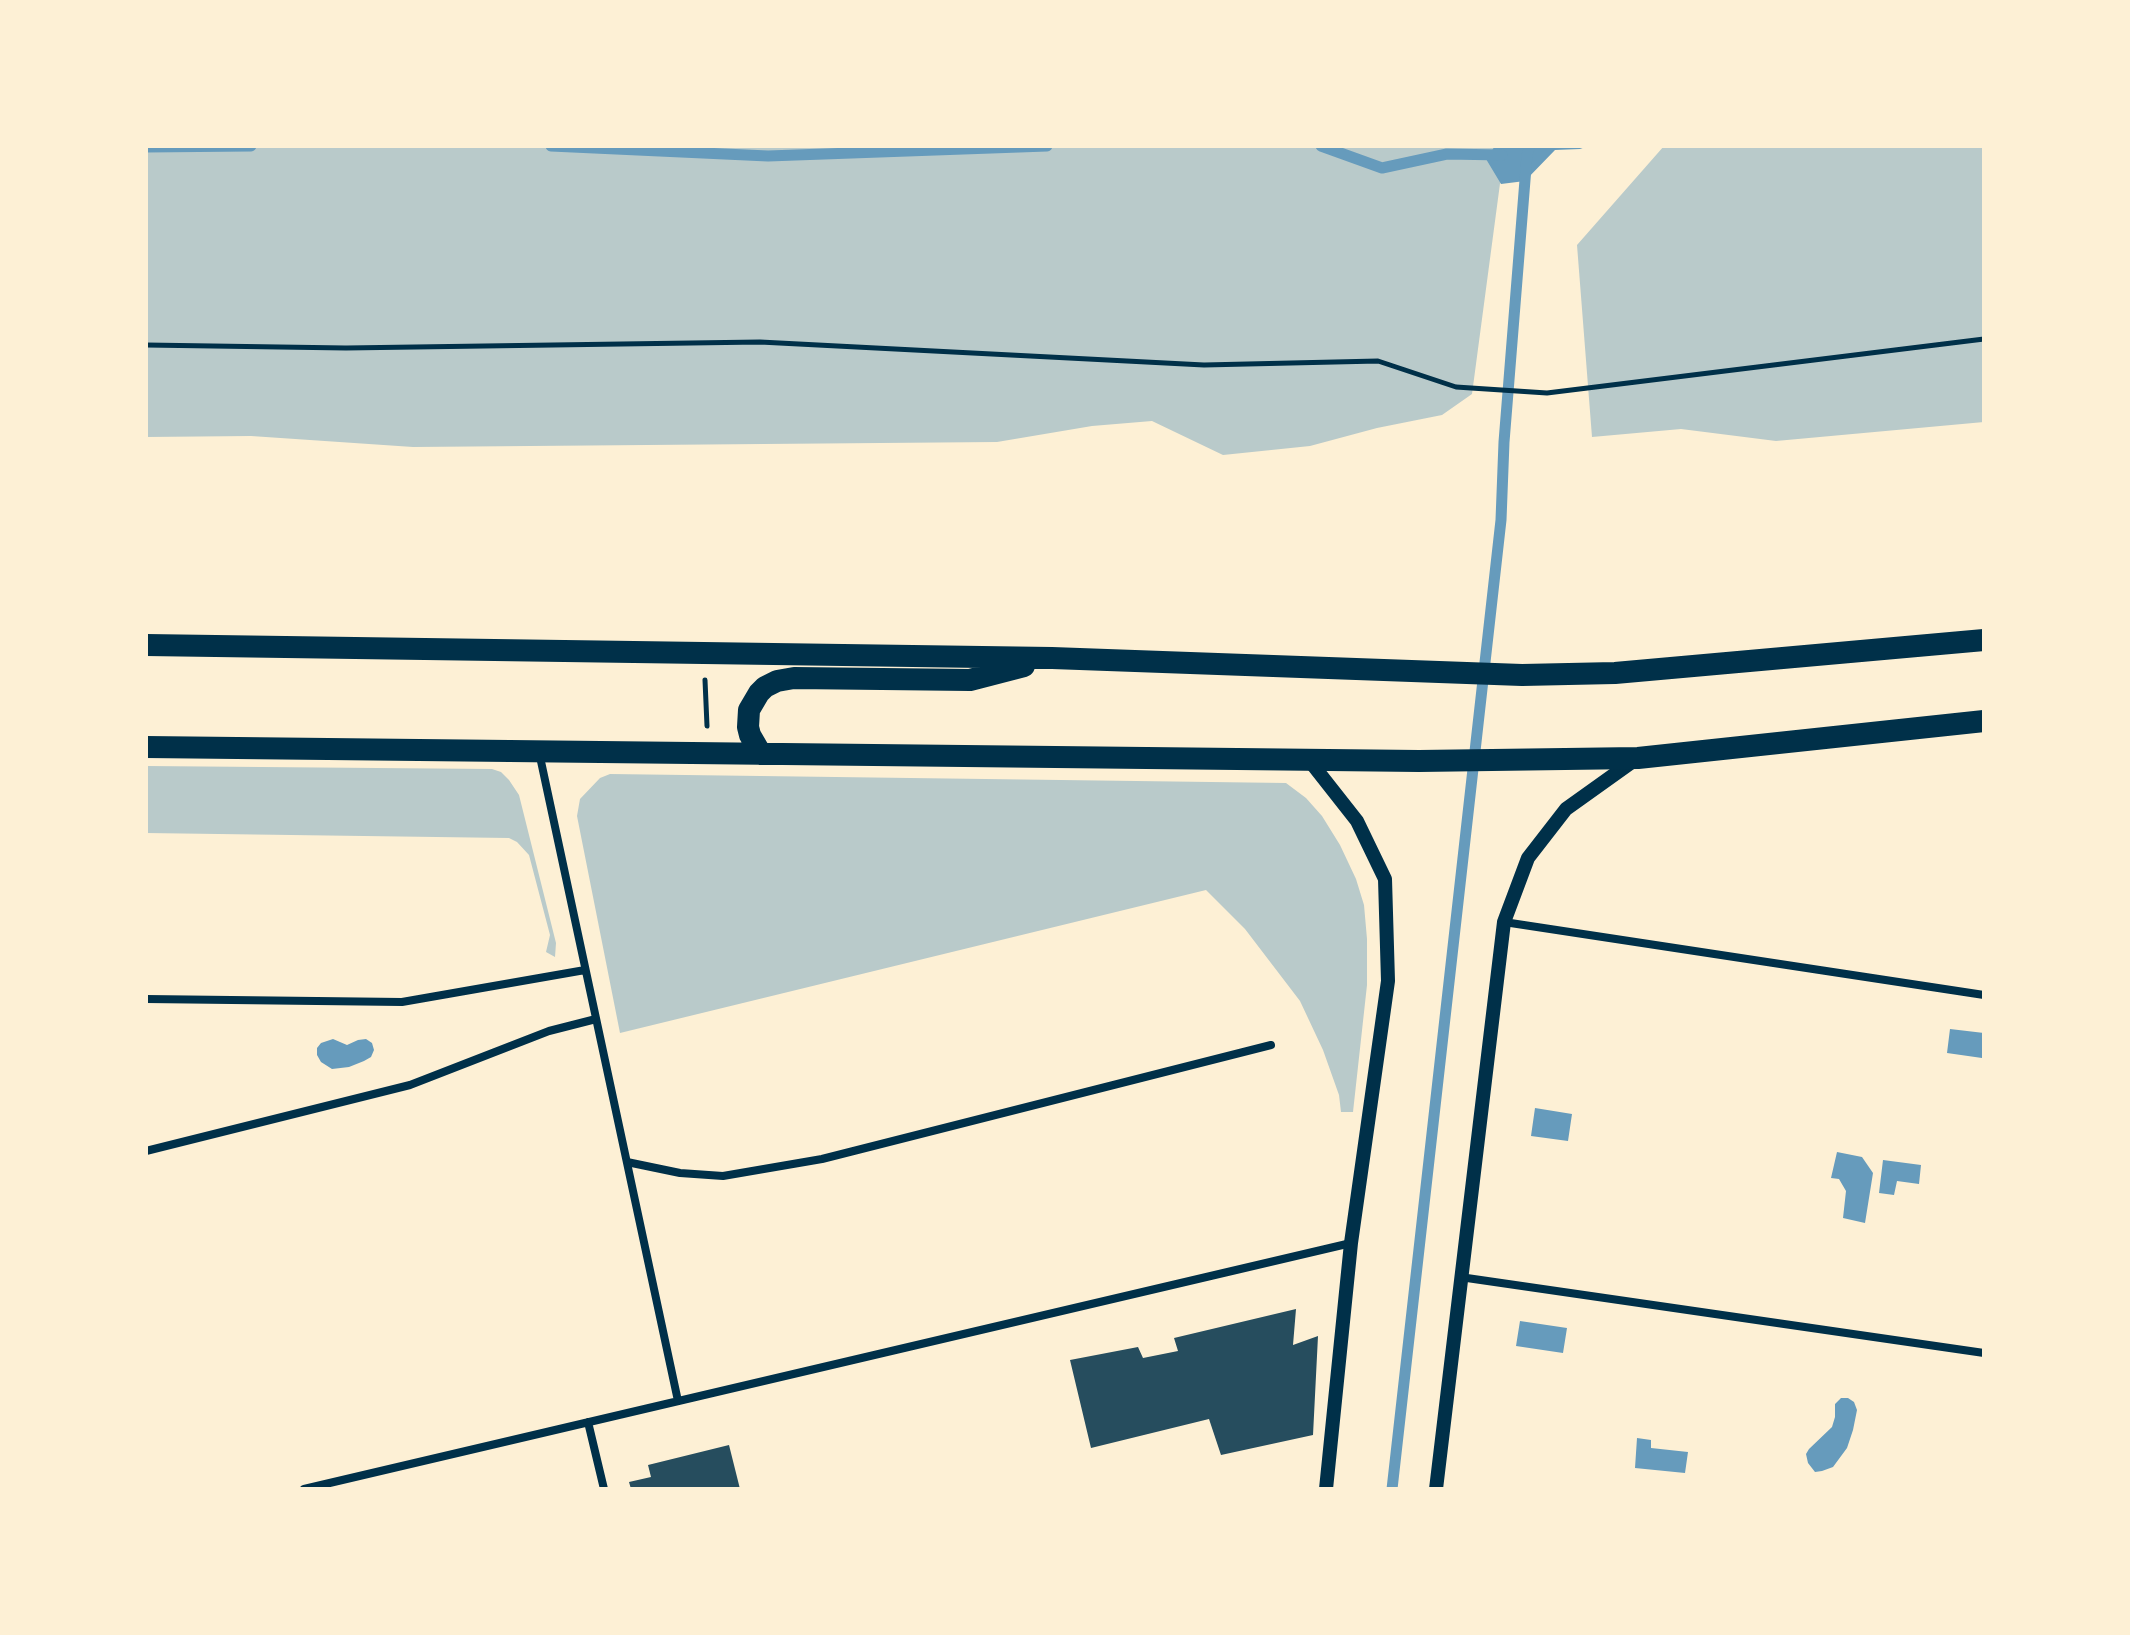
<!DOCTYPE html>
<style>
body{margin:0}
#map{position:relative;width:2130px;height:1635px;overflow:hidden;background:#fdf0d5;font-family:"Fira Sans Condensed",sans-serif}
canvas{display:block}
.frame{position:absolute;inset:0;border:148px solid #fdf0d5;pointer-events:none}
</style>
<div id="map">
<canvas width="2130" height="1635"></canvas>
<div class="frame"></div>
</div>
<script>
const g = document.querySelector('canvas').getContext('2d');
g.lineJoin = 'round';
function fill(path, color) { g.fillStyle = color; g.fill(path, 'evenodd'); }
const poly = rows => new Path2D(rows.map(r => 'M' + r).join(''));
function trace(path, color, width, dash) { g.strokeStyle = color; g.lineWidth = width; g.lineCap = dash ? 'butt' : 'round'; g.setLineDash(dash || []); g.stroke(path); }
const green = poly([
 [146,146,1505,146,1472,394,1442,415,1377,428,1310,446,1223,455,1152,421,1092,426,997,442,413,447,251,436,146,437],
 [1664,146,1984,146,1984,422,1776,441,1681,429,1592,437,1577,245],
 [146,766,492,769,501,772,509,780,519,795,556,943,555,957,546,952,550,935,529,855,517,842,509,838,146,833],
 [610,774,1286,783,1306,798,1322,816,1340,845,1356,879,1364,905,1367,939,1367,985,1353,1112,1341,1112,1339,1095,1323,1050,1300,1001,1245,929,1206,890,620,1033,577,816,580,799,600,778]
]);
const water = poly([
 [1495,146,1588,146,1580,149,1555,150,1525,181,1501,184,1486,159],
 [1950,1029,1984,1033,1982,1058,1947,1053],
 [333,1039,347,1045,358,1040,366,1039,372,1043,374,1050,371,1057,364,1061,349,1067,332,1069,321,1062,317,1055,317,1048,321,1043],
 [1535,1108,1572,1114,1568,1141,1531,1136],
 [1837,1152,1862,1157,1873,1173,1865,1223,1843,1218,1846,1191,1839,1179,1831,1178],
 [1883,1160,1921,1165,1919,1184,1897,1181,1894,1195,1879,1193],
 [1520,1321,1567,1328,1563,1353,1516,1346],
 [1841,1398,1848,1398,1854,1402,1857,1410,1853,1430,1847,1448,1833,1467,1822,1471,1815,1472,1808,1463,1806,1454,1809,1449,1832,1427,1835,1417,1835,1404],
 [1637,1438,1651,1440,1651,1448,1688,1452,1685,1473,1635,1468]
]);
const stream = poly([
 [551,146,768,156,1047,146],
 [1321,146,1382,168,1447,154,1502,155],
 [146,147,251,146],
 [1392,1489,1501,520,1504,442,1527,155,1530,146]
]);
const building = poly([
 [1296,1309,1293,1345,1318,1336,1313,1435,1221,1455,1209,1419,1091,1448,1070,1360,1138,1347,1143,1358,1178,1351,1174,1338],
 [729,1445,740,1489,631,1489,629,1482,651,1477,648,1465]
]);
const path = poly([
 [146,345,346,348,760,342,1204,365,1378,361,1456,387,1547,393,1984,339],
 [705,680,707,726]
]);
const minor = poly([
 [539,752,678,1401],
 [1504,922,1984,995],
 [146,999,402,1002,585,970],
 [146,1151,410,1085,549,1031,596,1019],
 [627,1162,680,1173,723,1176,822,1159,1271,1045],
 [1460,1277,1984,1353],
 [588,1422,604,1489],
 [304,1489,1351,1243]
]);
const tertiary = poly([
 [1309,760,1357,821,1385,879,1388,981,1351,1243,1326,1489],
 [1436,1489,1504,922,1528,858,1566,809,1636,759]
]);
const trunk = poly([
 [146,645,1052,658,1522,675,1615,673,1984,640],
 [146,747,1419,761,1638,758,1984,721],
 [761,754,750,735,748,727,749,710,759,693,765,687,777,681,794,678,970,680,1024,666]
]);
fill(green, '#b9caca');
fill(water, '#669bbc');
trace(stream, '#669bbc', 11);
fill(building, '#264d5e');
trace(path, '#003049', 5);
trace(minor, '#003049', 8);
trace(tertiary, '#003049', 14);
trace(trunk, '#003049', 22);
</script>
